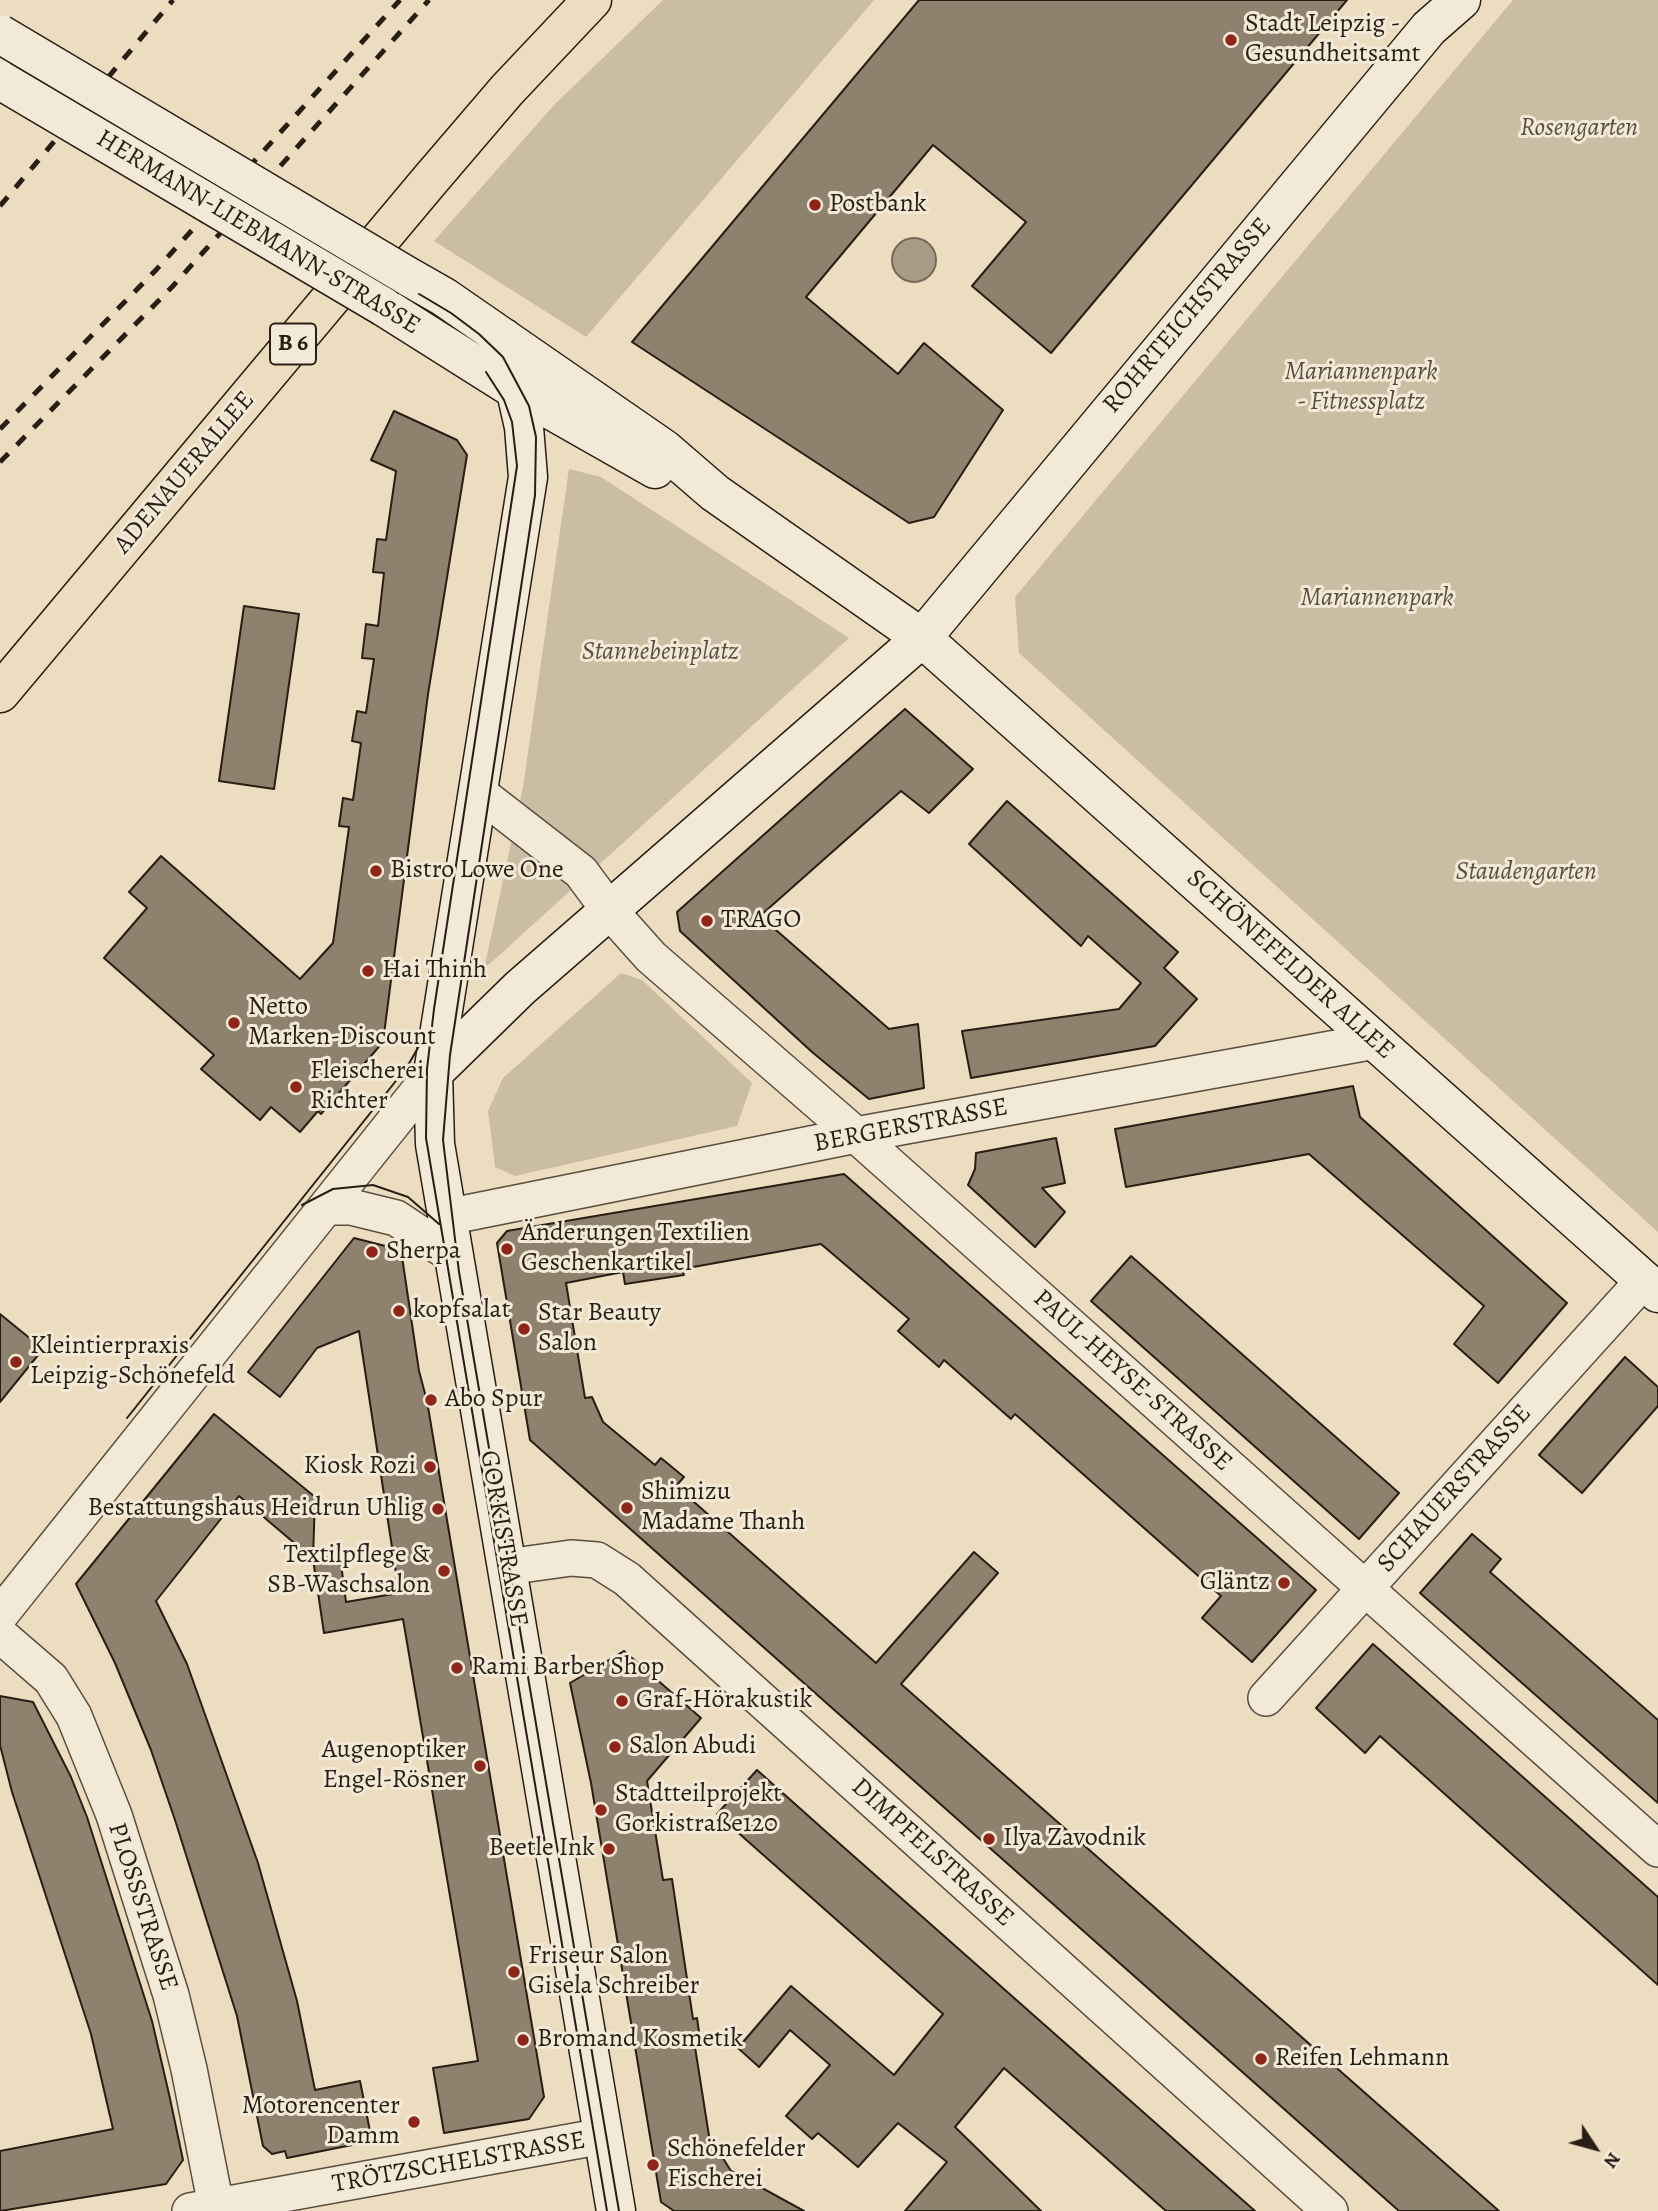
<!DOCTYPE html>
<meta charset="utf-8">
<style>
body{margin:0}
#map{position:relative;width:1658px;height:2211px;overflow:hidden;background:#ecddc1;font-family:Alegreya,serif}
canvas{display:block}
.north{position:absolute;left:1560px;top:2113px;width:70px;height:70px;-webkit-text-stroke:5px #f3e9d7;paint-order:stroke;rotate:126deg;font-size:19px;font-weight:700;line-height:28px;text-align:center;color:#281e14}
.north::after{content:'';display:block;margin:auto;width:24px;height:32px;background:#281e14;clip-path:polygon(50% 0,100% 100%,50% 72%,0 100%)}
</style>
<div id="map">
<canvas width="1658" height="2211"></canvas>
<div class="north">N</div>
</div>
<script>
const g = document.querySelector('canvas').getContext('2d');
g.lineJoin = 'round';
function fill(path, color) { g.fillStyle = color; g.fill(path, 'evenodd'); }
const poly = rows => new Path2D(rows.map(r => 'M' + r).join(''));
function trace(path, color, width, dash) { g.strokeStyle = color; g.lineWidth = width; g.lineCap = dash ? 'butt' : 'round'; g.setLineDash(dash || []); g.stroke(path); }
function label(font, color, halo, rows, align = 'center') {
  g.font = font + ' Alegreya,serif'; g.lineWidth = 6; g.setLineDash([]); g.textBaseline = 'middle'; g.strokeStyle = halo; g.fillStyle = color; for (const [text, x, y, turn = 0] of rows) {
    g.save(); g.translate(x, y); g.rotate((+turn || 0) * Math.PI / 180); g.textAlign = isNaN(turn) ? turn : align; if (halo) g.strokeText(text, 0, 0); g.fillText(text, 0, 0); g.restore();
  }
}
const green = poly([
 [663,0,874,0,586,337,434,241,554,105],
 [1513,0,1658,0,1658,1232,1019,653,1015,597],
 [569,469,601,477,849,638,484,969,523,787],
 [621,973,642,980,752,1083,737,1126,515,1176,495,1167,488,1111,503,1078]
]);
const water = poly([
 '892 260a22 22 0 1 1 44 0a22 22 0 1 1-44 0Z'
]);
const building = poly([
 [919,0,1347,0,1051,353,972,286,1026,222,933,145,806,297,898,374,924,343,1003,410,934,517,909,523,632,342,919,0],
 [394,411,457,440,467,455,428,694,383,1042,321,1114,318,1111,300,1132,271,1107,260,1120,201,1069,214,1055,104,958,147,908,129,892,161,856,300,979,333,943,349,827,339,826,343,798,353,800,361,743,352,741,357,711,366,713,374,659,362,658,366,624,378,626,384,573,373,572,377,539,386,540,396,471,371,460,394,411],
 [244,606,299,614,274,789,219,781,244,606],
 [905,709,973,769,929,813,901,791,760,916,889,1029,918,1024,924,1088,869,1099,812,1052,680,931,677,912,905,709],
 [1007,801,1178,952,1164,968,1197,999,1155,1046,971,1078,962,1031,1119,1009,1141,983,1088,936,1081,946,969,844,1007,801],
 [1353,1086,1360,1117,1567,1303,1498,1383,1454,1344,1484,1306,1309,1154,1126,1187,1115,1129,1353,1086],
 [1056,1138,1065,1183,1042,1188,1065,1212,1035,1247,968,1185,975,1169,976,1153,1056,1138],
 [844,1174,1316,1590,1252,1662,1202,1618,1221,1596,1015,1414,1011,1419,944,1360,939,1367,898,1331,909,1319,821,1244,682,1269,684,1275,625,1284,623,1272,566,1283,585,1398,592,1397,603,1422,655,1465,661,1458,684,1477,676,1486,876,1663,974,1552,998,1573,901,1684,1499,2211,1399,2211,530,1440,497,1243,507,1231,844,1174],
 [354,1238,401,1250,419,1371,427,1401,544,2097,529,2119,444,2133,433,2068,478,2061,403,1619,324,1633,313,1559,340,1556,346,1602,399,1593,359,1331,317,1348,280,1397,248,1372,354,1238],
 [1131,1256,1399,1493,1359,1539,1091,1301,1131,1256],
 [0,1314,43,1349,0,1402,0,1314],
 [1625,1357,1658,1387,1658,1406,1582,1493,1539,1455,1625,1357],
 [214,1414,315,1497,313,1559,239,1496,156,1601,187,1664,258,1863,297,2001,315,2090,360,2081,372,2141,287,2158,285,2151,272,2154,263,2146,237,2016,175,1820,151,1750,115,1663,76,1584,214,1414],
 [1472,1534,1501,1559,1490,1572,1658,1720,1658,1803,1420,1593,1472,1534],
 [1373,1644,1658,1897,1658,1985,1380,1736,1365,1753,1316,1708,1373,1644],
 [624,1651,701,1718,647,1781,663,1880,672,1879,693,2019,697,2018,701,2046,695,2047,709,2136,731,2171,804,2211,674,2211,661,2202,591,1783,570,1683,624,1651],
 [0,1696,33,1702,71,1777,87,1817,152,2021,169,2094,183,2160,166,2184,0,2211,0,2151,113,2129,91,2034,12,1792,0,1745,0,1696],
 [757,1770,823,1829,1255,2211,1166,2211,1004,2068,955,2127,1041,2211,905,2211,947,2162,898,2123,858,2167,818,2133,812,2139,786,2116,830,2065,790,2030,759,2067,738,2048,791,1986,894,2075,943,2014,717,1814,757,1770]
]);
const street = poly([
 [478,792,581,872,609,910,651,957,856,1135,1658,1849],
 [327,1207,351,1207,396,1218,455,1257],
 [447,1217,856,1135,1375,1041],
 [507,1567,571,1558,597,1560,627,1579,1330,2211],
 [0,1615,433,1073],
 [0,1635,51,1679,74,1716,114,1815,171,1995,189,2069,217,2211],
 [1266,1698,1644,1280],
 [190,2211,603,2136]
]);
const secondary = poly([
 [409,277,444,297,664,449,715,493,922,638,1658,1293],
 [384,307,514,389,655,469],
 [504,338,524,427,528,477,433,1073,435,1144,616,2211],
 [433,1073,520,988,922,638,1429,28,1461,0]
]);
const primary = poly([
 [0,693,430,180,507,90,592,0]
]);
const tram = poly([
 [0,44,451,313,479,334,503,357,529,406,536,437,535,495,450,1055,443,1140,459,1272,619,2211],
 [486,372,504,400,512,422,517,466,434,1009,427,1069,426,1138,607,2211],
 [302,1205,333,1189,373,1185,408,1197,439,1224],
 [127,1418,407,1067,427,1032]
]);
const rail = poly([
 [0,206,173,0],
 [0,429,155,271,400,0],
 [0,462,172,287,429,0]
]);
const secondaryBridge = poly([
 [0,34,409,277],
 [0,80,384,307]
]);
const markers = [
 [1231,40,7,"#8f2418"],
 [815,205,7,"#8f2418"],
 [376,871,7,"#8f2418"],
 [707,921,7,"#8f2418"],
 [368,971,7,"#8f2418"],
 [234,1023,7,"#8f2418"],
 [296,1087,7,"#8f2418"],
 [507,1249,7,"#8f2418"],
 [372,1252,7,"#8f2418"],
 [399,1311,7,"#8f2418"],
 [524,1329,7,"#8f2418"],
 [16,1362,7,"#8f2418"],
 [431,1400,7,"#8f2418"],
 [430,1467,7,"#8f2418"],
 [627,1508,7,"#8f2418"],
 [438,1509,7,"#8f2418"],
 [444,1571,7,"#8f2418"],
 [1284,1583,7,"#8f2418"],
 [457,1668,7,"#8f2418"],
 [622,1701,7,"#8f2418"],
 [615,1747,7,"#8f2418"],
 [480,1766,7,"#8f2418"],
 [601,1810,7,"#8f2418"],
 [989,1839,7,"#8f2418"],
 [609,1849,7,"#8f2418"],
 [514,1972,7,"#8f2418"],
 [523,2040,7,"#8f2418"],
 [1261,2059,7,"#8f2418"],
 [414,2122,7,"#8f2418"],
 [653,2165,7,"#8f2418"]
];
const shields = [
 [293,344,46]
];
const shieldNames = [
 ["B 6",293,344]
];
const poiNames = [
 ["Stadt Leipzig -",1245,25],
 ["Gesundheitsamt",1245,55],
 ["Postbank",829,205],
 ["Bistro Lowe One",390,871],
 ["TRAGO",721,921],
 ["Hai Thinh",382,971],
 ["Netto",248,1008],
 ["Marken-Discount",248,1038],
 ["Fleischerei",310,1072],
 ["Richter",310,1102],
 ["Änderungen Textilien",521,1234],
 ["Geschenkartikel",521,1264],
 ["Sherpa",386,1252],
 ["kopfsalat",413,1311],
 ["Star Beauty",538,1314],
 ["Salon",538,1344],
 ["Kleintierpraxis",30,1347],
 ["Leipzig-Schönefeld",30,1377],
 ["Abo Spur",445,1400],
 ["Kiosk Rozi",416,1467,"right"],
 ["Shimizu",641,1493],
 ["Madame Thanh",641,1523],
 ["Bestattungshaus Heidrun Uhlig",424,1509,"right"],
 ["Textilpflege &",430,1556,"right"],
 ["SB-Waschsalon",430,1586,"right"],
 ["Gläntz",1270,1583,"right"],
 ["Rami Barber Shop",471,1668],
 ["Graf-Hörakustik",636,1701],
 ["Salon Abudi",629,1747],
 ["Augenoptiker",466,1751,"right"],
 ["Engel-Rösner",466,1781,"right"],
 ["Stadtteilprojekt",615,1795],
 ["Gorkistraße120",615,1825],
 ["Ilya Zavodnik",1003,1839],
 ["Beetle Ink",595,1849,"right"],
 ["Friseur Salon",528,1957],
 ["Gisela Schreiber",528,1987],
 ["Bromand Kosmetik",537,2040],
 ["Reifen Lehmann",1275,2059],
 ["Motorencenter",400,2107,"right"],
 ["Damm",400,2137,"right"],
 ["Schönefelder",667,2150],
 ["Fischerei",667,2180]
];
const parkNames = [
 ["Rosengarten",1579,129],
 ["Mariannenpark",1361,373],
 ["- Fitnessplatz",1361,403],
 ["Mariannenpark",1377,599],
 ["Stannebeinplatz",660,653],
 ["Staudengarten",1526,873]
];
const streetNames = [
 ["HERMANN-LIEBMANN-STRASSE",258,233,31],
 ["ROHRTEICHSTRASSE",1188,316,-50],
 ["ADENAUERALLEE",185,473,-50],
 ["SCHÖNEFELDER ALLEE",1290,965,42],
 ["BERGERSTRASSE",911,1126,-11],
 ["PAUL-HEYSE-STRASSE",1132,1381,42],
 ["SCHAUERSTRASSE",1455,1489,-48],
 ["GORKISTRASSE",503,1539,80],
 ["DIMPFELSTRASSE",932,1853,42],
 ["PLOSSSTRASSE",142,1907,72],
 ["TRÖTZSCHELSTRASSE",459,2163,-10]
];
fill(green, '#cbbda4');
fill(water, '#a99c86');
trace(water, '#756a58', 2);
fill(building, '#8e816e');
trace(building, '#281e14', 2);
trace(street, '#594e3f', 38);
trace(secondary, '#281e14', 41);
trace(primary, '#281e14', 41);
trace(street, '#f3e9d7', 35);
trace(secondary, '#f3e9d7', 38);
trace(primary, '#ecddc1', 38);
trace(tram, '#281e14', 2);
trace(rail, '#281e14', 5, [12, 12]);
trace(secondaryBridge, '#281e14', 41, []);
trace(secondaryBridge, '#f3e9d7', 38);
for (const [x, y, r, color] of markers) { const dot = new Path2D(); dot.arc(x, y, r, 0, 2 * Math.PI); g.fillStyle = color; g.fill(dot); trace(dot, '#f3e9d7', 2.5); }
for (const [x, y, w] of shields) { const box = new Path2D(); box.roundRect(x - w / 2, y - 20.5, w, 41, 5); g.fillStyle = '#f3e9d7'; g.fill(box); trace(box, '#281e14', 2); }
label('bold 24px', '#281e14', null, shieldNames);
label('26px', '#281e14', '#f3e9d7', poiNames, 'left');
label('italic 26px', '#594e3f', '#f3e9d7', parkNames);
label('26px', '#281e14', '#f3e9d7', streetNames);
</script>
